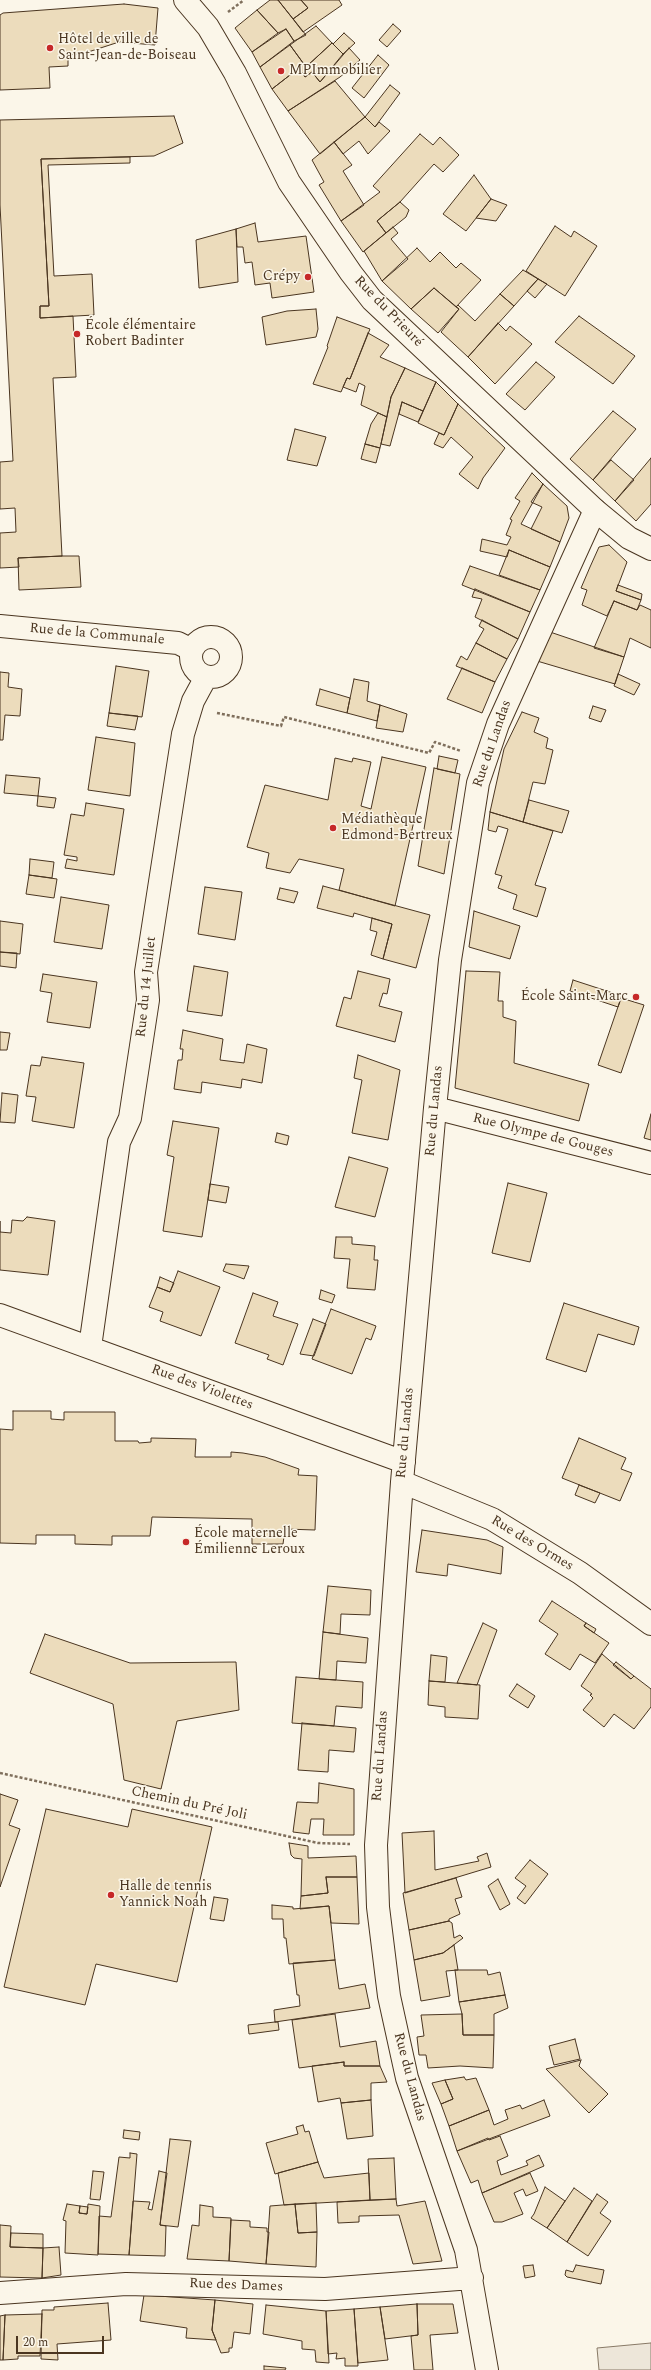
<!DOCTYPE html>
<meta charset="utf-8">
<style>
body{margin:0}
#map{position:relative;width:651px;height:2370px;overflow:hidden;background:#fbf6e9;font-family:Spectral,serif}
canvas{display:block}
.scale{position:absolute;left:16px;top:2336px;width:88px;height:18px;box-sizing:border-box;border:2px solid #4a3520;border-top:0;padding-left:5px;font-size:12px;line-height:14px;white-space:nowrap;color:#4a3520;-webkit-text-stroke:3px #fbf6e9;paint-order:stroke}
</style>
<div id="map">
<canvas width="651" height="2370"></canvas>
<div class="scale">20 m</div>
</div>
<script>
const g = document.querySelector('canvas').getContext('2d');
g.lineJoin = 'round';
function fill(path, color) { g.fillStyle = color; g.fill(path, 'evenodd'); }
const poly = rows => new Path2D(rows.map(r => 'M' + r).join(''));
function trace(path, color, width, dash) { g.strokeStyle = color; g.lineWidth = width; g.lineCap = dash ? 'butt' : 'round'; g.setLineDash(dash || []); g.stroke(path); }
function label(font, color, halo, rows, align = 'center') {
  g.font = font + ' Spectral,serif'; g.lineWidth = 3; g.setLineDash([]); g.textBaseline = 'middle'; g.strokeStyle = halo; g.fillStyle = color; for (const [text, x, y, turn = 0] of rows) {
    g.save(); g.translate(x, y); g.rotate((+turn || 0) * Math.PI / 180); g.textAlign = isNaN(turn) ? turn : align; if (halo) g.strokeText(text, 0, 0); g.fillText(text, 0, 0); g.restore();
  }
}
const green = poly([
 [651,2343,651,2370,599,2370,597,2348,651,2343]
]);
const building = poly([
 [270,0,278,0,306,35,294,41,286,29,278,33,257,10,270,0],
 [278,0,301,0,308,8,293,19,278,0],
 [301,0,339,0,342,5,303,32,293,19,308,8,301,0],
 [124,4,158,8,155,45,119,42,85,53,68,55,68,66,49,67,50,88,0,90,0,15,3,13,124,4],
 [257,10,278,33,252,52,235,28,257,10],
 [393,24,401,31,387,47,379,40,393,24],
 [316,26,332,43,306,67,290,45,316,26],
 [286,29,294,41,260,67,252,52,286,29],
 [344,33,355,43,343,54,333,44,344,33],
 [332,43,343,54,320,82,312,72,305,77,299,68,272,89,260,67,290,45,306,67,332,43],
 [349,48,360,60,340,77,288,111,272,89,299,68,305,77,312,72,320,82,349,48],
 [378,55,389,65,364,98,352,88,378,55],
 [335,81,365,117,320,154,288,111,335,81],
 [390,85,400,93,375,127,365,117,390,85],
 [174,116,183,143,154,156,41,159,49,306,40,306,40,318,73,316,76,377,53,378,62,556,18,558,19,567,0,568,0,533,16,532,15,508,0,509,0,462,13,461,0,205,0,120,174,116],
 [365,117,375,127,379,122,390,131,368,154,359,141,343,154,334,142,365,117],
 [420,134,433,145,440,137,459,155,443,172,434,164,400,202,377,221,386,233,363,252,341,221,380,192,373,186,420,134],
 [334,142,352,165,343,171,364,205,341,221,319,185,324,182,312,160,334,142],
 [130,157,130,163,48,165,54,276,92,274,94,315,40,318,40,306,49,306,41,159,130,157],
 [474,175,491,199,466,231,443,214,474,175],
 [491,199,507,205,496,221,476,218,491,199],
 [400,202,409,210,406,217,386,233,377,221,400,202],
 [255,223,258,242,306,236,314,292,272,298,270,283,255,285,252,262,245,263,243,247,237,247,236,229,255,223],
 [555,226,571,237,574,231,597,246,565,296,526,271,555,226],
 [393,227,398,233,391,239,408,259,382,281,364,251,393,227],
 [236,229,238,282,199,288,196,240,236,229],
 [417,248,430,262,440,252,456,268,461,263,481,280,456,307,434,288,411,309,382,281,417,248],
 [523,270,538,279,514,306,500,294,523,270],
 [538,279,547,284,535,298,527,291,538,279],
 [434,288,459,309,438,333,411,309,434,288],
 [500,294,514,306,468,357,441,332,459,309,456,307,458,305,475,321,500,294],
 [316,309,318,329,316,337,266,345,262,317,287,311,316,309],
 [579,316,635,356,613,384,555,342,579,316],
 [337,317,370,329,350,379,347,378,341,392,313,384,328,347,327,346,337,317],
 [498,323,506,331,510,326,532,344,495,384,468,357,498,323],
 [368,333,389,345,380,357,405,368,391,397,387,417,361,405,365,386,359,383,356,392,343,387,347,378,350,379,368,333],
 [536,362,555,377,525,410,506,394,536,362],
 [405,368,436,382,423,411,402,402,390,446,381,444,391,397,405,368],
 [436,382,458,404,444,435,418,423,436,382],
 [402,402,423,411,418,422,399,414,402,402],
 [458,404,505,448,483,478,478,489,459,474,473,457,451,437,443,448,434,444,439,433,444,435,458,404],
 [613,411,636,429,593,480,570,459,613,411],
 [378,413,387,417,380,448,365,444,371,424,378,413],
 [295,429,326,437,317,466,287,460,295,429],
 [365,444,380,448,376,463,361,459,365,444],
 [651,458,651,504,636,521,615,501,651,458],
 [611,460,634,480,615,501,593,480,611,460],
 [532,473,543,484,521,524,560,542,550,567,509,550,507,557,480,551,482,539,507,545,511,537,506,535,512,520,510,519,520,501,515,498,532,473],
 [543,484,567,506,569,518,560,542,531,529,542,507,531,502,543,484],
 [609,545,627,562,616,591,641,600,637,610,614,601,607,616,582,605,587,590,581,588,590,567,599,547,609,545],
 [509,550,550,567,540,590,499,575,509,550],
 [62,556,79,556,81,587,19,590,18,558,62,556],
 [470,566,540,590,530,612,462,585,470,566],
 [618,585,642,594,641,600,616,591,618,585],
 [475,589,530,612,518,639,475,617,482,599,472,597,475,589],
 [614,601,637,610,640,605,651,610,651,648,630,638,624,657,594,648,614,601],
 [482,620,518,639,507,659,476,643,484,629,479,626,482,620],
 [547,631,624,657,615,684,537,661,547,631],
 [476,643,507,659,495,682,456,666,461,656,467,660,476,643],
 [116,666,149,671,142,717,109,713,116,666],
 [462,668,495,682,482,713,447,699,462,668],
 [0,672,9,673,8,687,22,689,20,716,5,715,3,740,0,740,0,672],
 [618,674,640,684,634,695,614,686,618,674],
 [354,679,369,682,367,701,380,705,377,721,347,713,354,679],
 [320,689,350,698,347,713,316,705,320,689],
 [380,705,407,714,403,732,376,728,380,705],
 [593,706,606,710,601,722,589,718,593,706],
 [522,712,539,718,534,732,548,738,546,748,553,750,545,784,533,782,523,822,490,812,504,749,522,712],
 [109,713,138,716,135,730,107,726,109,713],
 [96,737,135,743,130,796,88,790,96,737],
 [439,756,458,760,455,773,437,769,439,756],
 [382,757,426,767,395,906,339,890,344,869,299,859,290,873,266,868,269,853,247,847,265,785,328,800,335,758,352,762,353,758,371,762,361,806,371,809,382,757],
 [434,768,460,774,444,874,418,866,434,768],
 [6,775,40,778,38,796,4,793,6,775],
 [38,796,56,798,54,808,37,806,38,796],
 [529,800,569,811,562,833,523,822,529,800],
 [86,803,124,809,114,875,65,868,67,859,77,861,77,857,64,855,71,814,84,816,86,803],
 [490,812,553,831,535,885,546,888,537,917,513,909,517,895,498,888,502,876,495,874,508,829,498,826,496,832,488,830,490,812],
 [30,859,54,862,52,878,29,875,30,859],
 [29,875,57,879,54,898,26,894,29,875],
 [323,886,430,915,416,968,383,959,392,924,354,913,353,917,317,908,323,886],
 [205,887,242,892,235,940,198,934,205,887],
 [280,888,298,892,294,903,277,899,280,888],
 [61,897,109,905,102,949,54,942,61,897],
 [474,911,520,926,510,959,469,947,474,911],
 [372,918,392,924,383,959,371,955,377,932,370,930,372,918],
 [0,921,23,924,20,954,0,952,0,921],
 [0,952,17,953,16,968,0,966,0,952],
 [194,966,228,972,222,1016,187,1011,194,966],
 [358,971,390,979,387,994,383,993,379,1006,402,1012,395,1042,336,1026,344,997,351,999,358,971],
 [466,971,500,972,498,1001,503,1001,503,1017,516,1021,514,1063,589,1084,579,1121,455,1088,466,971],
 [43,974,97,982,90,1028,47,1022,52,993,40,991,43,974],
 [573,980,622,996,618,1007,570,991,573,980],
 [621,998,644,1005,621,1073,598,1065,621,998],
 [183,1030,223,1039,220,1060,244,1063,247,1044,267,1049,262,1083,242,1079,241,1088,202,1082,201,1093,174,1089,178,1060,182,1060,183,1049,180,1049,183,1030],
 [0,1032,10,1033,7,1050,0,1050,0,1032],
 [358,1055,400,1070,388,1140,352,1133,362,1080,354,1078,358,1055],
 [42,1057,84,1063,74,1128,32,1121,36,1097,26,1096,31,1065,40,1066,42,1057],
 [2,1093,18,1095,15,1123,0,1122,2,1093],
 [651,1114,651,1140,644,1138,651,1114],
 [173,1121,219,1128,202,1237,163,1231,174,1157,167,1155,173,1121],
 [277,1133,289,1136,287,1145,275,1142,277,1133],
 [349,1157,388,1168,375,1217,335,1207,349,1157],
 [508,1183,547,1193,530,1262,492,1253,508,1183],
 [210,1184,229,1187,226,1203,208,1200,210,1184],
 [27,1217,55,1221,48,1275,0,1270,0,1221,0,1232,11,1233,12,1220,23,1221,27,1217],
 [336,1237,352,1237,352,1244,375,1246,374,1260,378,1260,375,1290,347,1288,350,1259,334,1258,336,1237],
 [226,1264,249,1266,244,1279,223,1271,226,1264],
 [178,1271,220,1287,201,1336,160,1321,163,1312,149,1307,157,1287,170,1292,178,1271],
 [160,1277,174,1283,170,1292,157,1287,160,1277],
 [321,1290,335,1295,332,1303,319,1299,321,1290],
 [253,1293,278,1302,273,1316,298,1324,283,1365,267,1359,269,1355,235,1343,253,1293],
 [564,1303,639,1327,634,1345,598,1334,586,1372,546,1359,564,1303],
 [331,1309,376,1326,371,1340,366,1338,352,1374,312,1359,331,1309],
 [313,1319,326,1324,314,1356,300,1354,313,1319],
 [13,1411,51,1411,51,1419,64,1420,64,1412,115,1412,115,1441,138,1441,139,1443,151,1442,151,1438,196,1439,195,1457,231,1457,231,1452,243,1453,265,1457,299,1469,298,1475,317,1476,315,1530,285,1529,283,1544,252,1544,252,1519,152,1517,150,1536,112,1536,112,1545,75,1544,75,1535,36,1535,36,1544,0,1543,0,1429,13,1430,13,1411],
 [579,1438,626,1458,621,1469,632,1473,620,1501,562,1478,579,1438],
 [579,1485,600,1493,595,1503,575,1495,579,1485],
 [422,1530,487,1540,503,1547,501,1574,448,1564,447,1576,416,1572,422,1530],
 [328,1586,371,1590,370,1615,341,1614,340,1634,323,1632,328,1586],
 [552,1601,586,1623,584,1626,609,1643,595,1663,580,1654,570,1670,545,1654,558,1634,539,1621,552,1601],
 [483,1623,497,1630,477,1685,457,1683,483,1623],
 [586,1623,596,1629,594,1633,584,1626,586,1623],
 [323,1632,368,1638,366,1663,337,1661,336,1680,319,1679,323,1632],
 [45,1634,130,1663,236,1662,239,1710,177,1721,161,1789,124,1780,113,1704,30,1673,45,1634],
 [602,1654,631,1679,634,1676,651,1689,651,1707,634,1729,614,1714,604,1727,583,1710,593,1698,590,1695,592,1694,581,1686,602,1654],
 [431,1655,447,1657,445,1682,429,1681,431,1655],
 [616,1662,634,1676,631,1679,613,1665,616,1662],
 [296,1677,363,1682,362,1708,336,1706,334,1726,292,1723,296,1677],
 [429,1681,480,1685,478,1719,445,1717,445,1707,428,1705,429,1681],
 [517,1684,535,1696,528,1708,509,1696,517,1684],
 [302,1723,356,1728,354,1752,329,1750,328,1772,298,1770,302,1723],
 [319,1783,354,1789,354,1835,323,1835,324,1819,311,1819,309,1834,293,1832,297,1802,318,1803,319,1783],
 [0,1794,18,1800,9,1825,20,1829,0,1887,0,1794],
 [46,1809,128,1827,132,1809,212,1827,177,1982,96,1964,85,2005,4,1987,46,1809],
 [434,1831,435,1870,479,1861,477,1857,487,1853,491,1867,405,1893,402,1833,434,1831],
 [289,1843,308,1846,308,1858,356,1856,357,1877,326,1877,328,1893,301,1896,302,1859,294,1858,291,1855,289,1843],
 [530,1860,548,1874,525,1904,517,1898,526,1886,515,1878,530,1860],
 [326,1877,357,1877,359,1924,331,1923,329,1906,300,1909,301,1896,328,1893,326,1877],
 [456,1878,462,1897,455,1899,460,1914,449,1919,449,1921,409,1930,403,1893,456,1878],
 [498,1879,510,1904,500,1910,488,1886,498,1879],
 [214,1897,228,1899,224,1921,210,1919,214,1897],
 [272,1905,293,1907,293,1909,329,1906,335,1960,289,1964,286,1938,284,1938,283,1919,272,1919,272,1905],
 [449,1921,452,1923,454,1938,460,1935,463,1938,443,1953,414,1960,409,1930,449,1921],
 [454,1945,458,1970,446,1971,450,1996,421,2001,414,1960,443,1953,454,1945],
 [335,1960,339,1989,365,1984,370,2008,275,2022,274,2010,300,2006,299,1995,297,1995,293,1963,335,1960],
 [455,1970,487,1970,488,1975,500,1972,505,1995,459,2002,455,1970],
 [505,1995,508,2008,494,2014,494,2035,463,2035,462,2014,459,2002,505,1995],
 [335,2014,340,2047,376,2041,380,2066,344,2066,344,2062,299,2068,292,2020,335,2014],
 [462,2014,463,2035,494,2035,493,2068,460,2066,428,2068,426,2055,419,2055,417,2037,424,2036,421,2015,462,2014],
 [275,2022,278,2022,279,2030,249,2034,248,2025,275,2022],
 [575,2039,580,2059,554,2065,549,2046,575,2039],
 [581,2060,579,2066,608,2094,589,2113,546,2069,581,2060],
 [344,2062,344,2066,380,2066,387,2082,371,2083,371,2100,341,2103,340,2098,318,2102,312,2066,344,2062],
 [464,2077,466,2080,476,2078,489,2110,449,2126,441,2104,453,2099,445,2080,464,2077],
 [445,2080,453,2099,441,2104,432,2083,445,2080],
 [371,2100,373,2136,347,2139,341,2103,371,2100],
 [544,2100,550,2116,457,2151,449,2126,489,2110,494,2125,508,2119,505,2110,520,2105,522,2109,544,2100],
 [303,2125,305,2132,309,2131,318,2162,275,2174,266,2143,298,2134,296,2127,303,2125],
 [124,2130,140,2132,139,2140,123,2138,124,2130],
 [500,2136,508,2156,497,2161,501,2175,528,2165,526,2161,539,2155,544,2166,482,2193,478,2180,471,2183,457,2151,488,2138,489,2140,500,2136],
 [170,2139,191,2141,178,2227,160,2225,170,2139],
 [130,2153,137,2154,129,2255,98,2254,99,2216,111,2217,119,2157,130,2158,130,2153],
 [394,2158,396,2199,370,2200,368,2159,394,2158],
 [318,2162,324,2178,369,2173,370,2200,284,2205,278,2173,318,2162],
 [93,2171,104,2172,100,2200,90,2199,93,2171],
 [159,2171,167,2173,160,2225,166,2226,165,2256,129,2255,133,2201,150,2202,148,2209,152,2210,159,2171],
 [530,2173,538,2191,526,2196,523,2189,514,2193,523,2214,502,2222,494,2222,482,2193,530,2173],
 [545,2187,565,2201,547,2228,531,2218,534,2214,545,2187],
 [574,2188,592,2201,567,2242,547,2228,574,2188],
 [597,2194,608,2202,600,2213,611,2221,588,2256,567,2242,597,2194],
 [396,2199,397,2206,425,2201,442,2261,413,2264,399,2215,359,2216,359,2222,338,2223,337,2202,396,2199],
 [316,2203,317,2232,298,2233,295,2204,316,2203],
 [67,2204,80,2206,79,2213,87,2214,88,2204,100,2206,98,2255,65,2253,66,2221,63,2220,67,2204],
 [295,2204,298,2233,317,2232,316,2267,266,2264,270,2206,295,2204],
 [200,2205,213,2207,213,2217,231,2218,229,2261,187,2259,192,2225,199,2226,200,2205],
 [80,2206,88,2207,87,2214,79,2213,80,2206],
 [231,2220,250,2221,250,2227,267,2228,267,2232,269,2232,266,2264,229,2261,231,2220],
 [0,2225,11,2226,10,2247,43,2248,42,2278,0,2277,0,2225],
 [11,2233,43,2234,43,2248,10,2247,11,2233],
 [59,2247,61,2275,42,2278,43,2248,59,2247],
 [533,2265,535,2276,525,2278,523,2266,533,2265],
 [576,2265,604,2270,601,2284,567,2277,565,2275,566,2270,573,2272,576,2265],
 [144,2295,215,2300,212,2330,216,2340,186,2338,187,2328,140,2321,144,2295],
 [215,2300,253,2304,250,2334,234,2332,232,2348,229,2348,229,2352,221,2353,212,2330,215,2300],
 [108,2303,111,2340,57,2344,58,2360,41,2359,42,2310,54,2310,54,2307,108,2303],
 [417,2304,453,2304,458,2333,430,2335,433,2370,414,2370,411,2336,418,2335,417,2304],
 [417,2304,418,2335,385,2339,380,2307,417,2304],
 [266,2305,326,2311,329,2363,316,2362,315,2350,302,2349,302,2341,263,2334,266,2305],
 [380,2307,388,2360,358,2363,354,2309,380,2307],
 [354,2309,358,2366,345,2366,345,2358,336,2359,337,2353,328,2354,326,2311,354,2309],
 [42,2314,40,2356,18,2356,18,2359,3,2360,5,2315,42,2314],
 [5,2315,3,2360,0,2360,0,2316,5,2315],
 [264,2366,286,2368,285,2370,264,2370,264,2366]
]);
const path = poly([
 [228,12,244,0],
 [217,713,281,726,284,717,429,753,435,742,461,751],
 [0,1773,318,1843,350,1844]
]);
const minor = poly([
 [0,626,178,643,192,650],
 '191 657a20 20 0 1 1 40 0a20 20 0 1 1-40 0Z',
 [435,1108,651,1163],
 [0,1315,404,1462],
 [90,1347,119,1142,130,1118,148,1000,146,972,183,734,193,701,206,677],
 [402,1482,492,1519,580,1573,651,1624],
 [0,2293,126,2284,325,2289,472,2278],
 [487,2370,466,2250,407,2078,389,1996,378,1907,376,1845,402,1482,435,1108,450,960,478,783,498,724,595,510]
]);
const major = poly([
 [185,0,208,27,235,73,289,182,351,273,372,300,595,510,629,538,651,549]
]);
const markers = [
 [50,48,4,"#c62828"],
 [281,71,4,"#c62828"],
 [308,277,4,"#c62828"],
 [77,334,4,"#c62828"],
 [333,828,4,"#c62828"],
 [636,997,4,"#c62828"],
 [186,1542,4,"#c62828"],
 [111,1895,4,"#c62828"]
];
const poiNames = [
 ["Hôtel de ville de",58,40],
 ["Saint-Jean-de-Boiseau",58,56],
 ["MPImmobilier",289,71],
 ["Crépy",300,277,"right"],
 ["École élémentaire",85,326],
 ["Robert Badinter",85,342],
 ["Médiathèque",341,820],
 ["Edmond-Bertreux",341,836],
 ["École Saint-Marc",628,997,"right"],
 ["École maternelle",194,1534],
 ["Émilienne Leroux",194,1550],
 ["Halle de tennis",119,1887],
 ["Yannick Noah",119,1903]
];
const streetNames = [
 ["Rue du Prieuré",388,312,46],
 ["Rue de la Communale",97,635,5],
 ["Rue du Landas",493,744,-71],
 ["Rue du 14 Juillet",147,987,-84],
 ["Rue du Landas",435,1111,-85],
 ["Rue Olympe de Gouges",543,1136,14],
 ["Rue des Violettes",202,1388,20],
 ["Rue du Landas",406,1433,-85],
 ["Rue des Ormes",532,1544,31],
 ["Rue du Landas",381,1756,-86],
 ["Chemin du Pré Joli",189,1804,12],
 ["Rue du Landas",409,2077,75],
 ["Rue des Dames",236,2286,2]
];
fill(green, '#ede6d9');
trace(green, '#887966', 1);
fill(building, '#ecdcbc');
trace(building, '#4a3520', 1);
trace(minor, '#4a3520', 24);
trace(major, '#4a3520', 24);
trace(path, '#7f6f5c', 2.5, [3, 2]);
trace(minor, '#fbf6e9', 22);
trace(major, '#fbf6e9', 22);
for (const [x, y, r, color] of markers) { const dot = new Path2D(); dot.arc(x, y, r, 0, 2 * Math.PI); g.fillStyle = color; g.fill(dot); trace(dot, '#fbf6e9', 1.5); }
label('14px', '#4a3520', '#fbf6e9', poiNames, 'left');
label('14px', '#4a3520', '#fbf6e9', streetNames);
</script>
